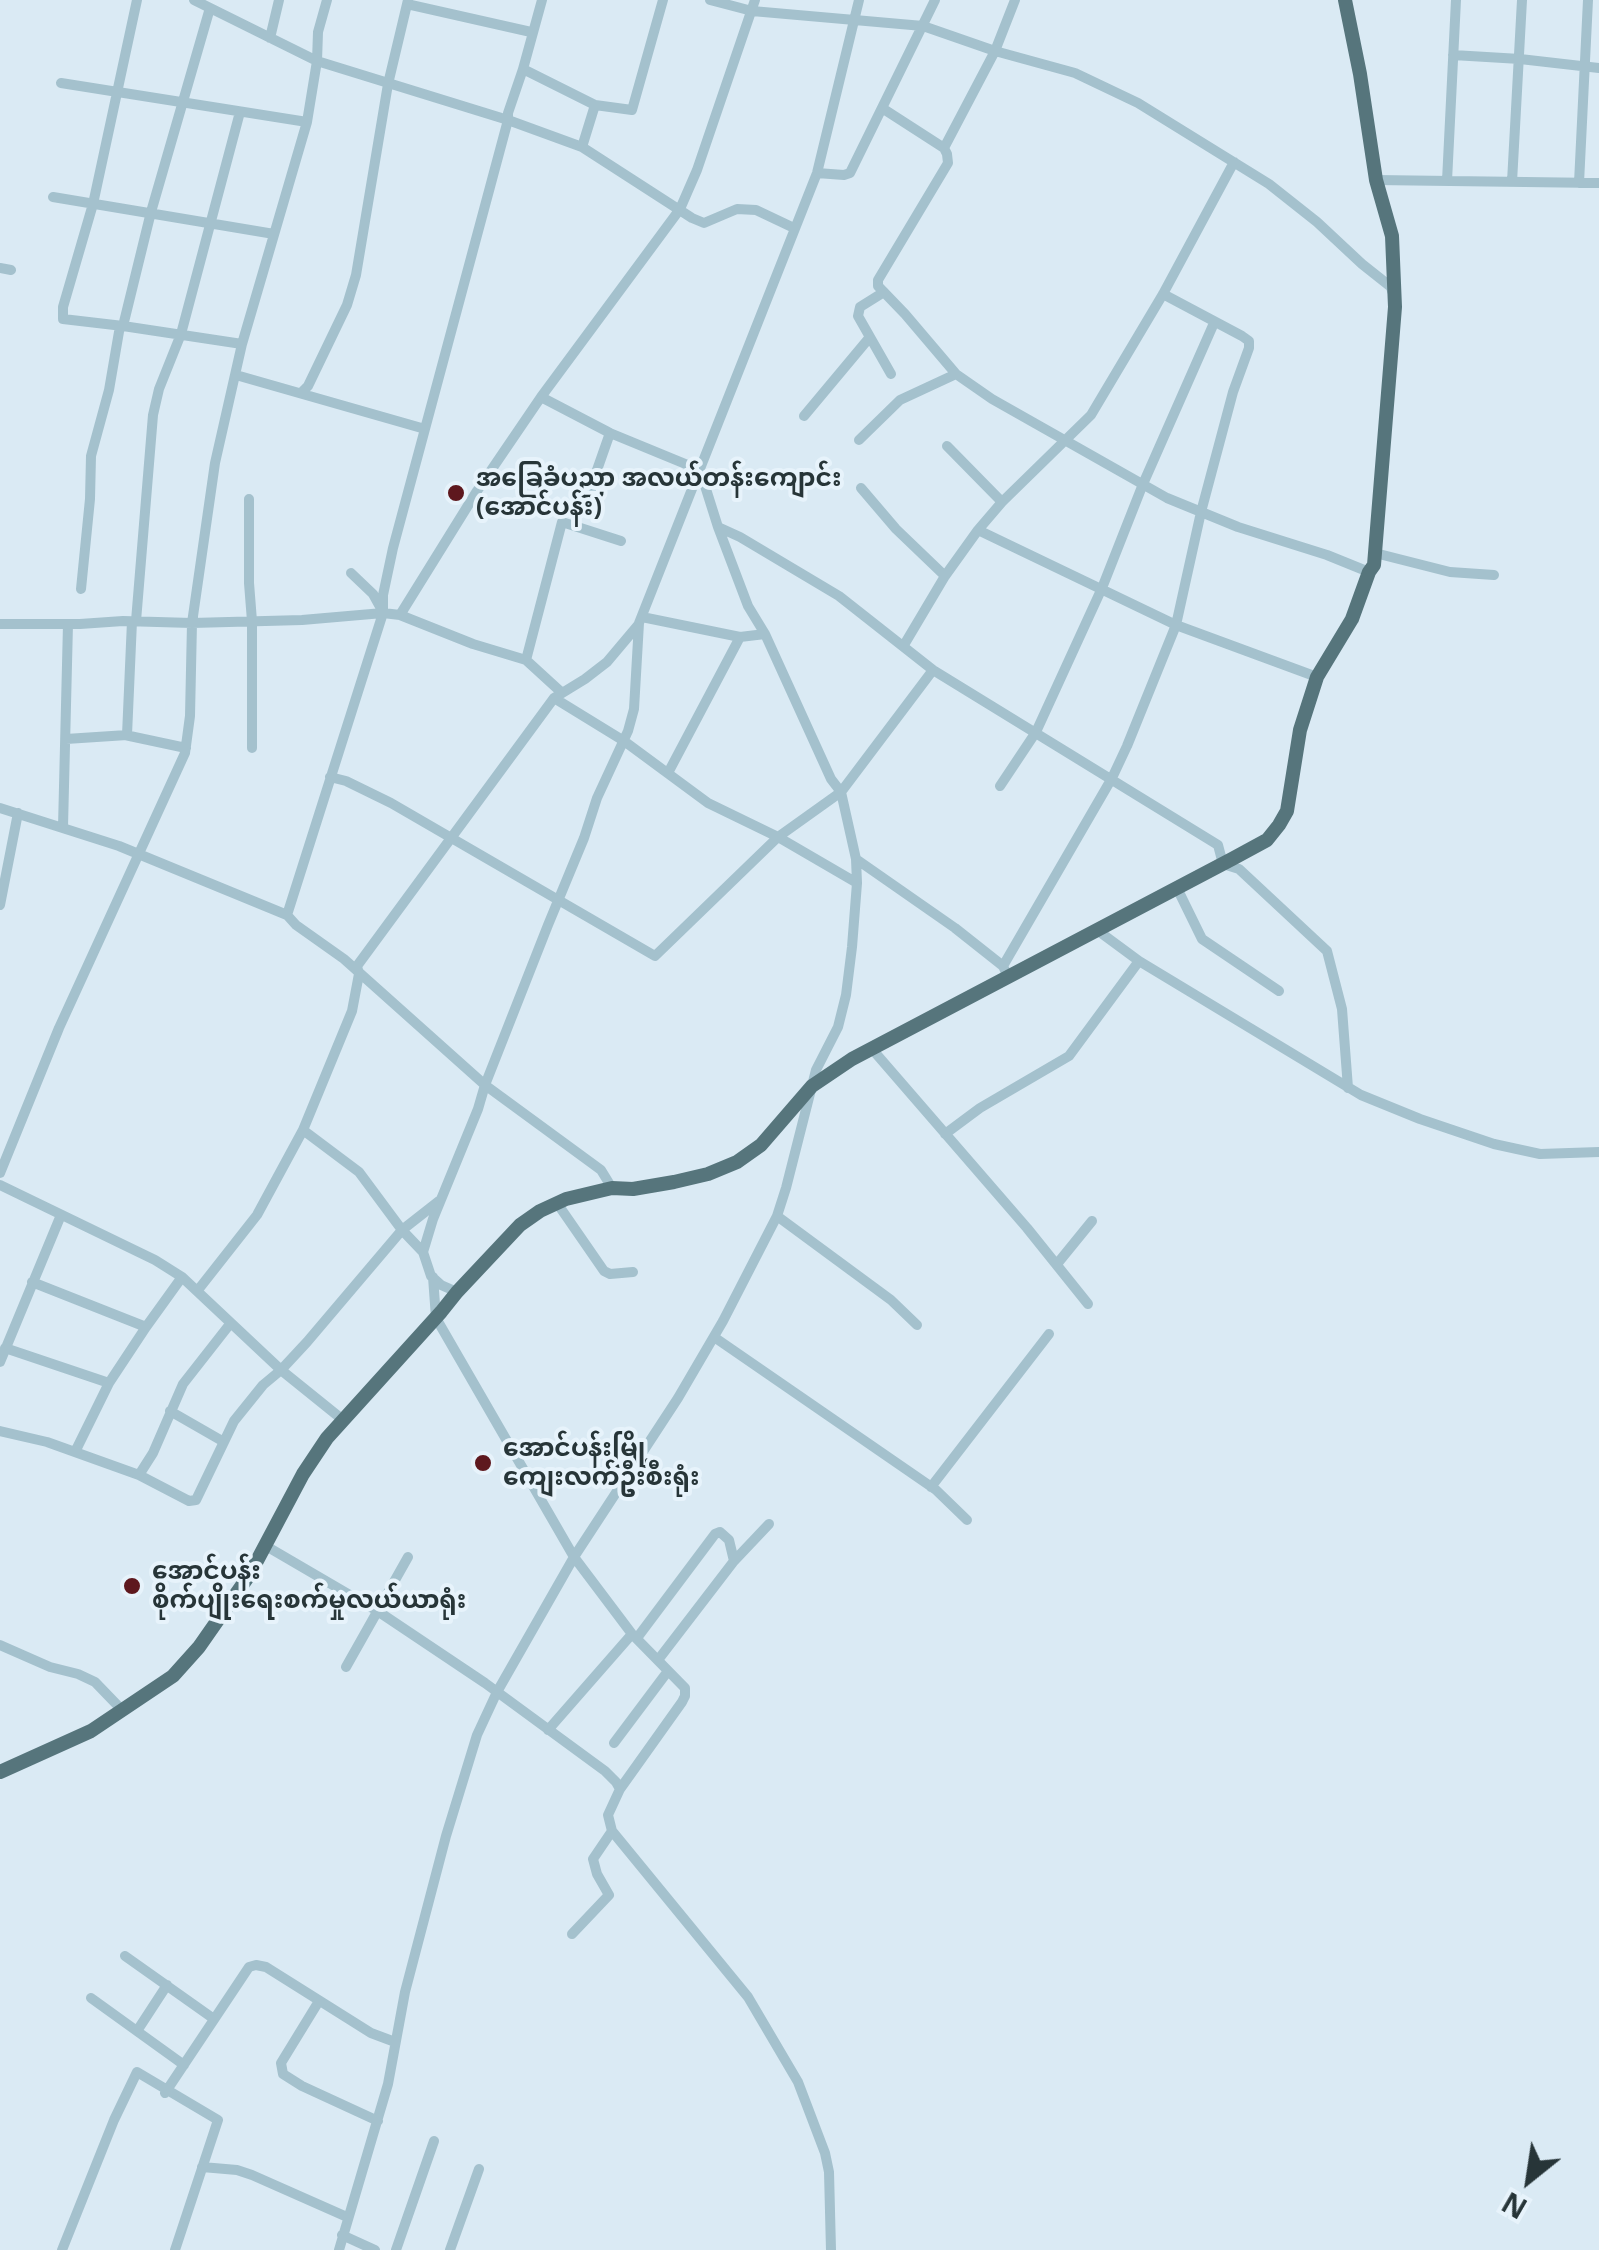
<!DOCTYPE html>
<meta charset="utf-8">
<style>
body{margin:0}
#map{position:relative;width:1599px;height:2250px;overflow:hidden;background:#daeaf4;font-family:"Noto Sans",sans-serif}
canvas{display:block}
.north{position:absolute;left:1479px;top:2130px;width:100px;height:100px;-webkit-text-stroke:8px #e7f3fb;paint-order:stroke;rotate:210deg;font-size:28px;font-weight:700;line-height:40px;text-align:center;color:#273538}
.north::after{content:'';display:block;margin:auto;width:35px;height:45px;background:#273538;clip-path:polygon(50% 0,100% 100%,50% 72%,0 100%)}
</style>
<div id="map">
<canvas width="1599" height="2250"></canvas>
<div class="north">N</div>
</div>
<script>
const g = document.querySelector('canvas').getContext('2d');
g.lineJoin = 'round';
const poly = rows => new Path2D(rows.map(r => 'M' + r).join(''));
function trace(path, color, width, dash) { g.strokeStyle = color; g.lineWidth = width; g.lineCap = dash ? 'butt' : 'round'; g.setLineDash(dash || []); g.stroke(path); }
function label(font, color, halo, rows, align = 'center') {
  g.font = font + ' "Noto Sans","Noto Sans Myanmar",sans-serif'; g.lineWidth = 8; g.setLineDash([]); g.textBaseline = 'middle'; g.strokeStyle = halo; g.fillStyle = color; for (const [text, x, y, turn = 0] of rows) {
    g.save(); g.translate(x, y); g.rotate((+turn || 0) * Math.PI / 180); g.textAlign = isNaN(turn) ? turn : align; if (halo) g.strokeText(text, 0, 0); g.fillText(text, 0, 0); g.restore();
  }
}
const minor = poly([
 [137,0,93,204,63,307,63,319,123,326,242,344],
 [194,0,317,61,508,120,582,147,692,218,704,223,737,209,756,210,794,228],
 [710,0,752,11,923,26,995,51,1075,73,1138,103,1269,184,1317,222,1362,264,1391,287,1392,291],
 [407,4,531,32],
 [270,38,279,0],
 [1453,55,1520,59,1599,68],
 [523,69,595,105,632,110,663,0],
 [61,83,307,122],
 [882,108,944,148,947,154,948,163,878,280,878,286,905,314,956,374,992,399,1167,498,1238,527,1327,555,1369,572],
 [582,147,595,105],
 [944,148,995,51,1015,0],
 [817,173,844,175,850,173,935,0],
 [1376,180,1599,183],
 [1447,181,1456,0],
 [1512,182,1522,0],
 [1579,183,1588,0],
 [53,197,274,234],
 [0,268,11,270],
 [884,292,860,307,858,316,891,374],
 [123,326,151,212,210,8],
 [236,375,425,429],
 [302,392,308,386,347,305,356,275,388,84,408,0],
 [804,416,870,337],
 [859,440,900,400,956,374],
 [947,446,1002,502],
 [861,488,896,529,945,576],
 [249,499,249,583,252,621,252,748],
 [588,513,598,479,597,470,610,433],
 [718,527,740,537,839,596,933,670,1218,845,1223,864,1239,869,1327,951,1342,1009,1348,1088],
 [978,530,1176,625,1317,677],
 [1375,553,1450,572,1494,575],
 [351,573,373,594,383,612],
 [81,589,90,499,91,456,109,390,120,326],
 [400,615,477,491,541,397,680,209,697,170,755,0],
 [642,617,740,637,765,634],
 [136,621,153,415,159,389,181,334,240,112],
 [0,624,80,624,123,621,192,623,302,620,383,613,400,615,473,644,526,660,561,692],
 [904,645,945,576,978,530,1002,502,1091,415,1163,294,1234,162],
 [526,660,562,522,621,541],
 [554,698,624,741,708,803,778,837,857,883],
 [125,735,186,748],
 [66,739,127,735,132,621],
 [668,773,740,637],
 [330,777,346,781,391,803,655,956,778,837,841,792,933,670],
 [1000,786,1036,732,1102,588,1143,484,1214,323],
 [0,808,119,846,287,915,296,925,344,959,485,1085,601,1170,612,1188],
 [63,827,68,624],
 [856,859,955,928,1003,966],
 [1177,888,1202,939,1279,991],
 [0,905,18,813],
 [287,915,383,613,383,595,393,548,508,120,508,113,523,69,542,0],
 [1097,930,1139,961,1361,1095,1420,1119,1494,1144,1540,1154,1599,1152],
 [1008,977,1003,966,1112,778,1127,746,1176,625,1201,512,1233,392,1249,348,1249,341,1242,336,1163,294],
 [872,1049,1027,1228,1088,1304],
 [303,1130,359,1172,402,1230,423,1252],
 [945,1134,980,1108,1069,1056,1139,961],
 [0,1173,59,1028,185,753,190,716,192,623,215,463,242,344,307,122,317,61,318,32,327,0],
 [0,1185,155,1260,182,1277,281,1370,343,1420],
 [557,1203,604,1271,610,1274,633,1272],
 [777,1216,891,1300,917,1325],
 [1057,1264,1092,1221],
 [433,1277,436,1318,574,1557,632,1634,685,1688,685,1696,682,1702,620,1789],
 [32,1282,146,1327],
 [198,1290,257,1215,303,1130,352,1011,359,974,357,966,554,698,585,679,607,662,639,624],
 [457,1292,441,1285,431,1276,423,1252,433,1219,478,1109,485,1085,548,925,584,838,597,798,628,731,634,709,639,623,817,173,859,0],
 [714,1337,936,1490,967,1520],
 [5,1348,109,1383],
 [0,1362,61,1215],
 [170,1411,224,1442],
 [0,1431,47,1442,139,1475,189,1501,196,1500,234,1421,263,1385,281,1370,307,1342,402,1230,439,1201],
 [75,1452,109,1383,146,1327,182,1277],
 [139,1475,153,1453,183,1384,230,1324],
 [931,1487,1049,1334],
 [266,1546,379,1612,485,1683,605,1771,616,1782,620,1789,608,1815,612,1831,748,1997,798,2082,825,2153,829,2172,831,2250],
 [637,1638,715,1534,720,1532,729,1540,734,1561],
 [0,1645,50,1667,78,1674,95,1682,122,1710],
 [658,1660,734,1561,769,1524],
 [346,1667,408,1557],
 [548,1730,632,1634],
 [614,1743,668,1671],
 [572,1934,609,1895,597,1874,593,1859,612,1831],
 [125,1956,214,2019],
 [91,1998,184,2065],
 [319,2001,281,2063,283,2074,302,2086,378,2121],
 [137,2031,167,1985],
 [165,2093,249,1967,256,1965,266,1967,371,2033,395,2042],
 [202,2167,237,2170,252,2175,347,2217],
 [342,2235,375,2250],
 [62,2250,114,2120,137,2072,218,2120,175,2250],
 [339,2250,388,2084,405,1992,446,1836,477,1735,497,1692,574,1557,678,1398,723,1321,777,1216,786,1188,816,1070,838,1027,846,995,852,947,857,883,856,859,841,792,831,779,765,634,748,606,718,527,700,470,610,433,541,397],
 [396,2250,434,2141],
 [450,2250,479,2169]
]);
const major = poly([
 [0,1772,91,1731,173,1676,199,1647,250,1574,303,1474,327,1438,441,1312,457,1292,520,1225,540,1211,566,1199,612,1188,633,1189,674,1182,708,1174,737,1162,761,1145,812,1086,852,1059,1232,859,1267,840,1279,825,1287,811,1300,730,1317,677,1352,619,1369,572,1374,565,1395,307,1392,236,1376,180,1360,74,1345,0]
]);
const markers = [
 [456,493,10,"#5e181e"],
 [483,1463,10,"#5e181e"],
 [132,1586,10,"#5e181e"]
];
const poiNames = [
 ["အခြေခံပညာ အလယ်တန်းကျောင်း",476,479],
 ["(အောင်ပန်း)",476,508],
 ["အောင်ပန်းမြို့",503,1449],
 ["ကျေးလက်ဦးစီးရုံး",503,1478],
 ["အောင်ပန်း",152,1572],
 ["စိုက်ပျိုးရေးစက်မှုလယ်ယာရုံး",152,1601]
];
trace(minor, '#a4c1cd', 10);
trace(major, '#56757c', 14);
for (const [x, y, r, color] of markers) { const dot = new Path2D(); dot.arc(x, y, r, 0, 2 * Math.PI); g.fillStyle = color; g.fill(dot); trace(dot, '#e7f3fb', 4); }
label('bold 25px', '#273538', '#e7f3fb', poiNames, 'left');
</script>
